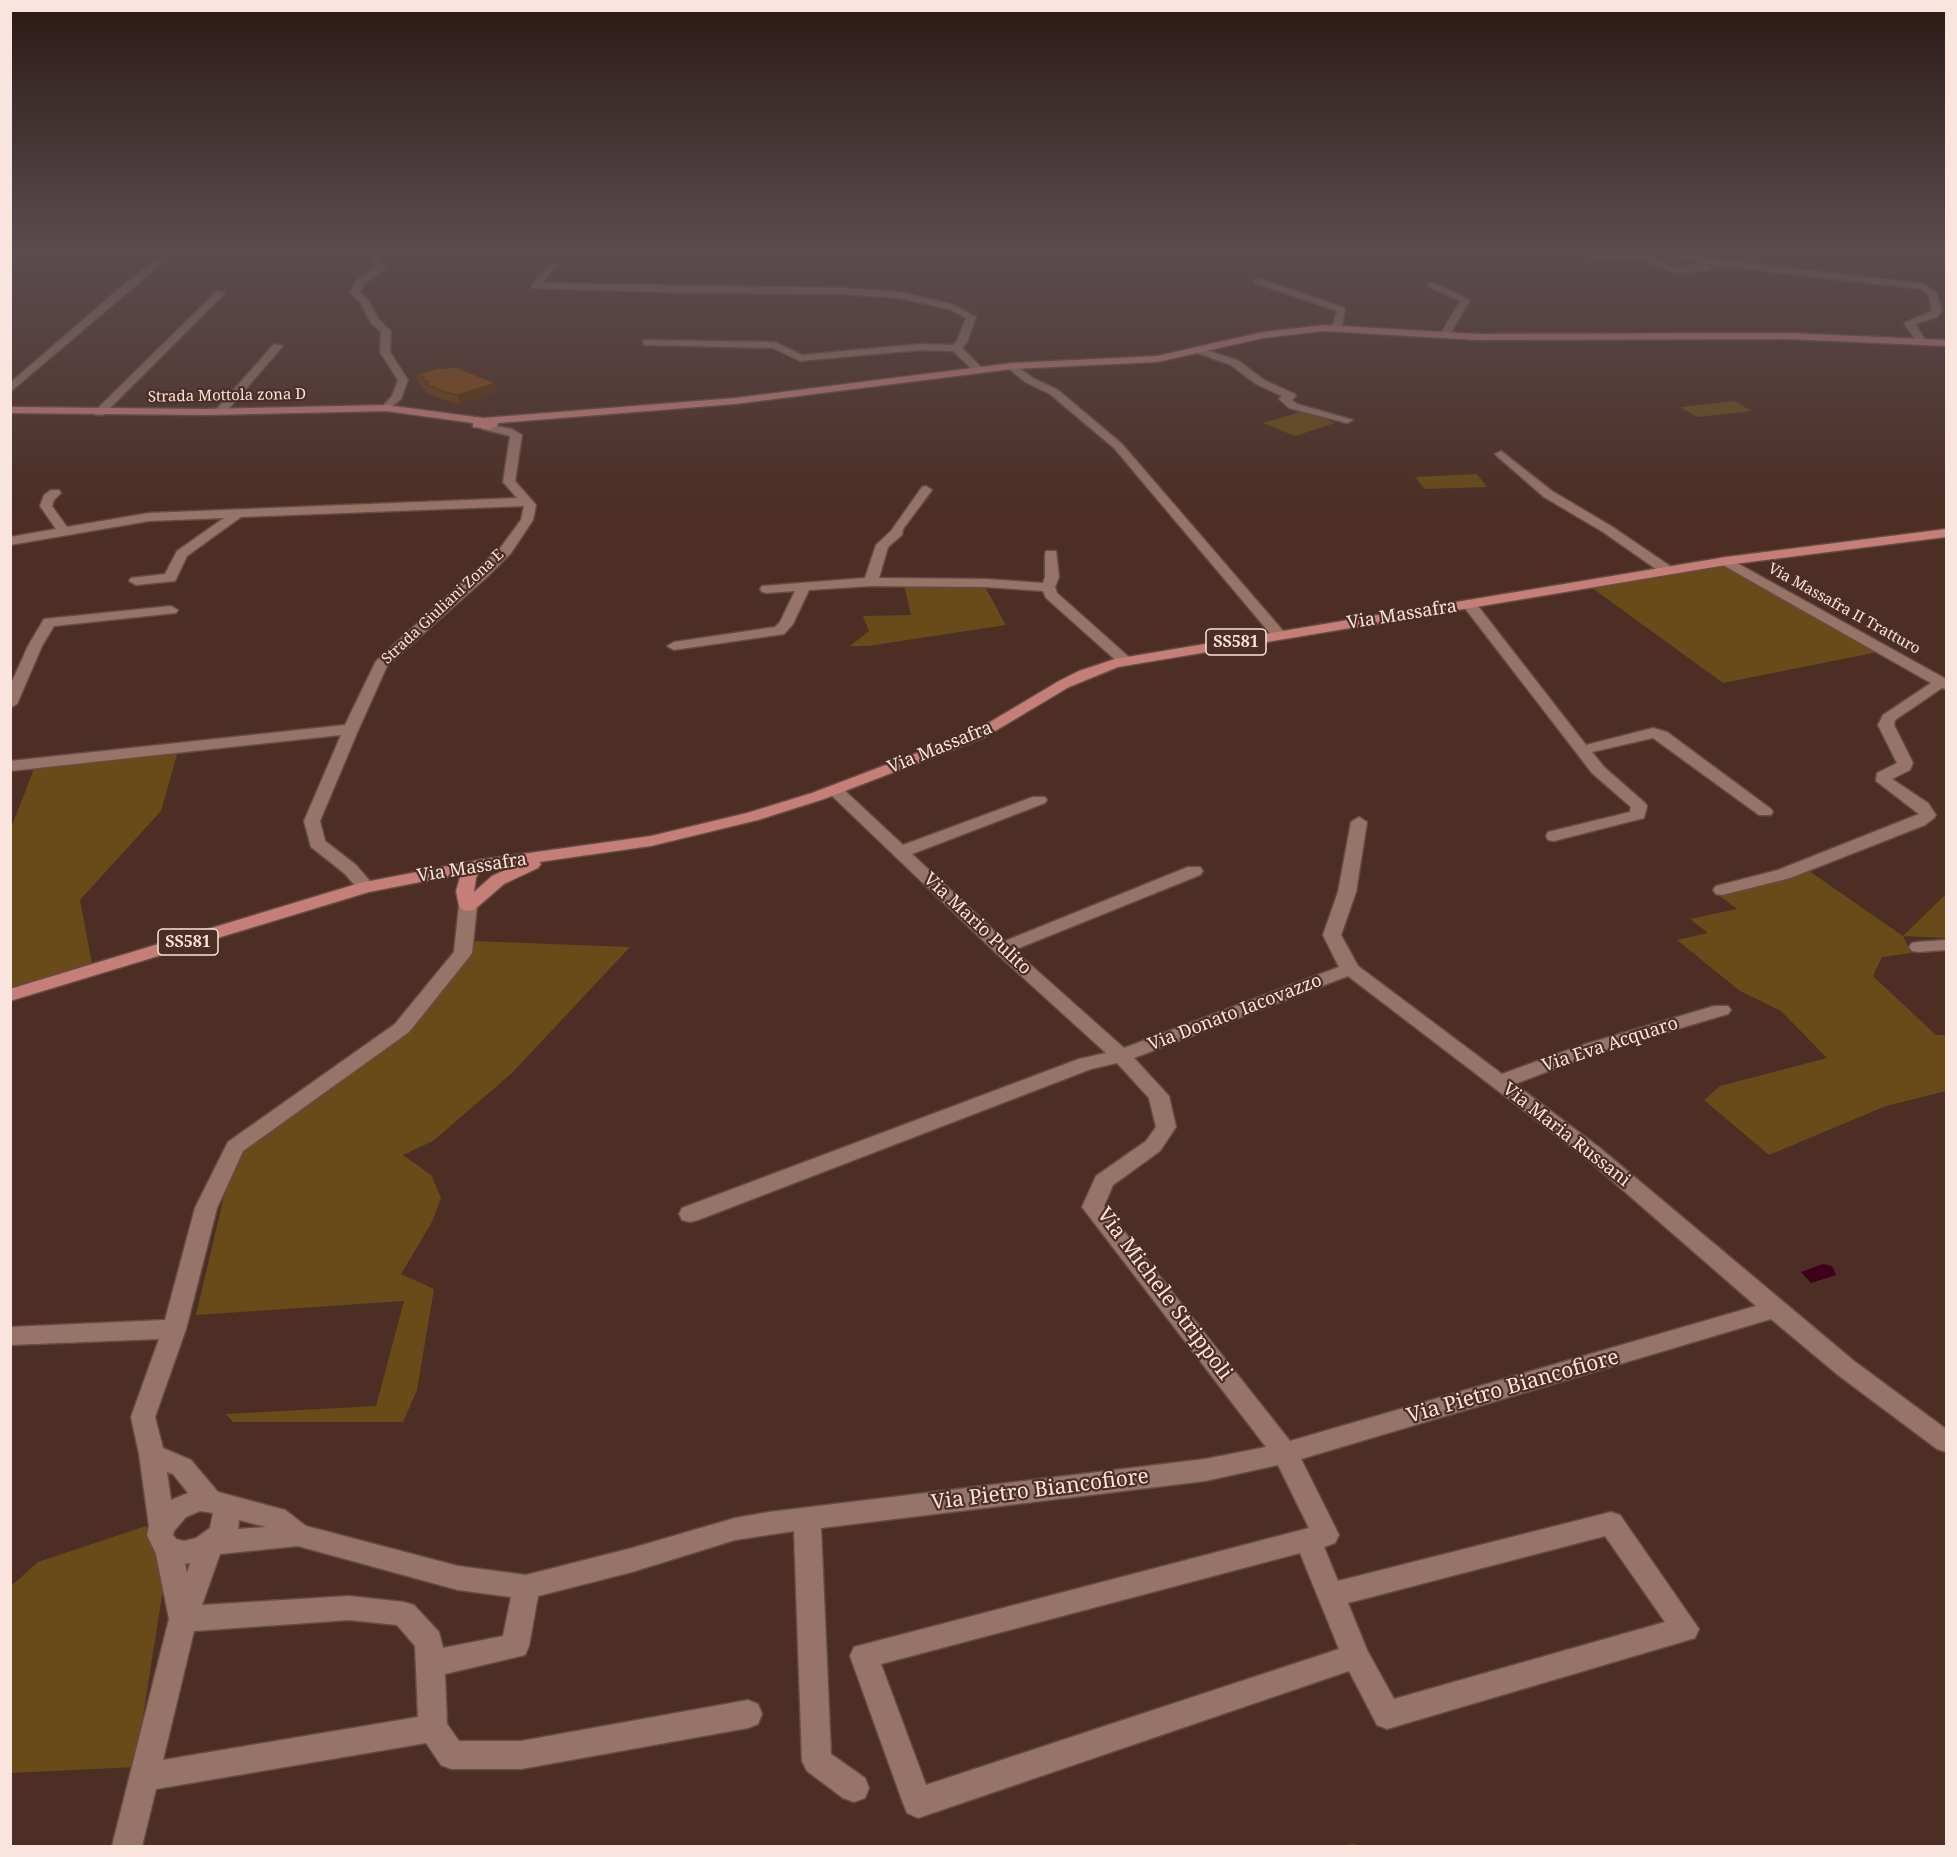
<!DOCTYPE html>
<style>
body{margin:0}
#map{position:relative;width:1957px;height:1857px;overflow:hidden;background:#4c2e24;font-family:"Noto Serif",serif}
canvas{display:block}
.frame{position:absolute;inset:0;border:12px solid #f9e5de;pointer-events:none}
</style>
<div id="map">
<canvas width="1957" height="1857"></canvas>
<div class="frame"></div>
</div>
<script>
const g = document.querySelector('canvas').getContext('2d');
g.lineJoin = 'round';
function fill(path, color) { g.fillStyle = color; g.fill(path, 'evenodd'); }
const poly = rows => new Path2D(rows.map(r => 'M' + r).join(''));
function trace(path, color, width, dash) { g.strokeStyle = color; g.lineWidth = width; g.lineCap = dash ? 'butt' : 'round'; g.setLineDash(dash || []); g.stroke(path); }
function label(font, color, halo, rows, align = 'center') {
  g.font = font + ' "Noto Serif",serif'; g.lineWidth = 4.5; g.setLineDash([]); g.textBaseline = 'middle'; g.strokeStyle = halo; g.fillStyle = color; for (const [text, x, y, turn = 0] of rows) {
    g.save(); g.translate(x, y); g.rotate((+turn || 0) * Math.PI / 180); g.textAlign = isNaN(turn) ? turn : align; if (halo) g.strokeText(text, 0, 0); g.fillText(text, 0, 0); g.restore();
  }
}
const green = poly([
 [1734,401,1752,411,1697,417,1680,407],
 [1304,411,1335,423,1295,436,1263,423],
 [1477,474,1487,487,1425,489,1415,477],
 [1727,563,1878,652,1723,683,1588,585],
 [983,583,1006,625,868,646,850,646,869,631,863,616,911,615,904,585],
 [178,751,161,811,80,900,92,964,11,989,10,831,35,766],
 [1802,866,1903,936,1946,894,1946,938,1903,936,1911,953,1882,957,1873,976,1936,1035,1946,1035,1946,1091,1886,1106,1769,1155,1704,1100,1720,1086,1827,1058,1781,1011,1740,991,1677,940,1708,933,1690,919,1737,909,1713,891],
 [472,941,630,947,512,1073,433,1141,403,1155,431,1175,441,1198,432,1222,401,1274,434,1289,417,1390,403,1422,233,1422,226,1414,376,1406,404,1301,196,1315,232,1162,267,1122,419,1012],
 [146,1526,164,1583,135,1767,11,1773,10,1587,38,1562]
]);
const water = poly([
 [1823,1264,1832,1266,1836,1275,1811,1283,1801,1272]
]);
const minor = poly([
 [165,253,174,253,10,392,10,383,127,282,165,253],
 [374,253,383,253,379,257,386,268,364,284,360,292,369,301,378,319,391,331,390,352,408,380,401,399,386,411,381,408,392,396,398,380,380,352,381,332,371,323,360,302,350,292,357,280,377,267,370,256,374,253],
 [1590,253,1640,253,1673,266,1708,265,1712,268,1708,271,1672,272,1638,258,1591,258,1587,255,1590,253],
 [1662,253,1677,253,1713,259,1924,284,1937,293,1942,311,1937,317,1915,324,1927,342,1922,345,1918,344,1904,323,1932,311,1928,294,1921,289,1713,265,1662,253],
 [552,263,556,266,542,283,843,288,899,292,952,304,976,317,967,342,962,348,984,370,975,372,953,351,920,350,800,361,773,348,647,345,643,344,643,340,775,342,802,355,920,344,953,345,957,341,966,318,949,309,899,298,843,294,693,293,532,288,532,284,552,263],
 [1258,278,1345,308,1342,327,1337,330,1332,327,1337,311,1255,283,1253,281,1258,278],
 [1429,283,1435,283,1470,300,1448,337,1440,335,1460,301,1429,287,1429,283],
 [217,291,225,293,103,415,95,415,95,411,217,291],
 [274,344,283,346,224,414,216,414,216,410,274,344],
 [1198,347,1239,361,1264,380,1295,394,1296,396,1292,400,1297,404,1353,420,1347,423,1289,408,1279,399,1282,396,1256,384,1231,365,1194,352,1194,348,1198,347],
 [1012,363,1033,378,1058,390,1122,444,1284,632,1286,635,1284,638,1274,638,1114,448,1050,394,1025,382,1008,368,1007,366,1012,363],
 [486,424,512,429,522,435,515,481,536,505,533,520,511,553,487,577,387,666,357,733,320,821,325,841,356,865,375,887,372,891,360,891,344,873,311,847,304,821,341,735,10,771,10,761,345,725,376,661,501,547,521,520,524,506,241,517,187,556,175,581,136,585,129,581,131,578,165,574,177,551,224,518,149,521,10,545,10,537,56,529,40,506,44,495,51,490,59,490,61,493,54,500,52,506,67,527,149,513,517,498,503,482,510,436,482,429,480,427,486,424],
 [1501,451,1552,491,1611,526,1673,568,1675,571,1673,574,1663,574,1603,532,1544,497,1497,456,1495,454,1501,451],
 [926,486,932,490,903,529,902,535,888,547,879,578,986,579,1043,583,1045,577,1045,554,1046,551,1056,551,1059,577,1055,587,1057,593,1130,658,1132,661,1130,664,1120,664,1046,598,1043,591,986,587,871,586,809,590,793,624,784,634,674,650,667,646,674,642,775,627,780,622,795,591,767,593,762,592,760,589,762,586,865,578,876,545,891,531,922,487,926,486],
 [1726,557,1946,679,1946,689,1942,688,1895,720,1894,725,1913,763,1910,770,1892,779,1928,803,1936,815,1934,818,1925,825,1790,878,1722,895,1716,894,1713,890,1716,886,1778,870,1919,814,1876,781,1877,773,1897,763,1878,725,1883,715,1931,683,1721,564,1720,561,1721,558,1726,557],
 [1469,600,1474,601,1586,745,1653,728,1667,732,1771,809,1773,812,1771,815,1759,815,1653,738,1592,752,1604,767,1645,803,1647,806,1644,818,1554,841,1548,840,1546,836,1548,832,1630,812,1631,807,1592,773,1464,607,1462,604,1464,601,1469,600],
 [171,606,178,610,176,613,54,626,42,646,17,704,10,708,10,686,28,646,44,619,171,606],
 [835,785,841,787,903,845,1033,797,1045,797,1047,800,1045,803,912,854,1005,941,1188,867,1200,867,1203,871,1200,875,1014,950,1124,1048,1339,967,1323,935,1338,892,1351,822,1359,817,1367,822,1356,892,1341,935,1358,966,1502,1074,1579,1046,1714,1006,1728,1006,1731,1010,1728,1014,1593,1054,1515,1084,1600,1148,1854,1361,1946,1429,1946,1452,1937,1449,1838,1375,1771,1319,1301,1459,1339,1535,1335,1543,1324,1547,1338,1581,1611,1512,1620,1515,1699,1629,1695,1638,1685,1641,1387,1729,1377,1725,1349,1671,918,1818,907,1813,903,1803,850,1656,854,1647,1309,1528,1278,1465,1205,1481,821,1528,831,1754,865,1778,869,1788,865,1798,854,1802,843,1798,807,1771,802,1761,794,1531,735,1540,632,1572,538,1596,529,1646,525,1655,445,1674,447,1724,459,1741,521,1741,748,1700,758,1704,762,1714,758,1724,748,1728,521,1769,451,1769,441,1765,426,1743,156,1789,142,1846,112,1846,169,1619,156,1554,147,1535,149,1526,139,1454,131,1417,159,1339,10,1345,10,1327,165,1320,195,1208,228,1142,395,1024,454,952,459,906,462,902,468,901,474,902,477,906,472,953,469,957,409,1032,243,1151,217,1208,186,1329,155,1417,163,1448,191,1460,218,1492,285,1510,306,1526,458,1566,526,1575,632,1548,735,1518,769,1512,1205,1459,1266,1447,1082,1207,1096,1176,1146,1141,1156,1127,1149,1098,1117,1063,1091,1069,698,1220,690,1222,682,1220,679,1214,682,1208,1079,1059,1106,1053,996,953,829,793,827,790,835,785],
 [1348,976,1586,1158,1756,1306,1290,1441,1104,1206,1113,1185,1160,1151,1176,1127,1169,1096,1134,1058,1348,976],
 [167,1472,173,1474,188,1493,171,1500,167,1472],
 [200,1511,213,1513,210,1528,196,1538,184,1541,176,1539,173,1535,174,1531,186,1517,200,1511],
 [239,1520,266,1527,238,1529,239,1520],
 [1605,1536,1665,1622,1394,1699,1367,1650,1348,1603,1605,1536],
 [298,1546,458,1590,511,1597,503,1636,443,1648,439,1632,414,1605,404,1602,349,1596,202,1605,220,1554,298,1546],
 [1300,1553,1339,1649,926,1785,881,1664,1300,1553],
 [190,1563,187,1573,185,1564,190,1563],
 [349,1620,397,1625,415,1646,418,1717,163,1760,194,1631,349,1620],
 [1946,940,1946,950,1918,952,1912,951,1909,947,1912,943,1918,942,1946,940]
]);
const major = poly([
 [1324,325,1477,334,1788,333,1946,340,1946,346,1788,339,1477,340,1324,331,1263,338,1157,362,1012,369,735,404,498,423,497,426,489,429,473,427,473,423,386,411,205,415,10,413,10,407,205,409,386,405,483,418,735,398,1012,363,1157,356,1263,332,1324,325],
 [1946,529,1946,537,1726,565,1118,667,1069,687,985,737,824,799,758,820,651,846,539,862,541,864,538,868,504,884,474,910,468,911,462,910,459,906,456,891,461,874,369,892,10,1001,10,989,360,883,479,860,651,836,747,813,812,793,975,731,1059,681,1079,671,1115,659,1726,557,1946,529],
 [516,865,492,876,474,892,476,878,479,872,516,865]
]);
const wall = poly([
 [417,374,496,383,497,392,459,404,447,401,426,393,426,389,422,388,421,384,419,383]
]);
const shadedWall = poly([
 [496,383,497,392,459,404,458,395]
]);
const building = poly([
 [455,367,496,383,458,395,445,392,425,384,429,382,420,379,425,378,417,374,435,369,455,367],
 [1355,1843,1356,1846,1339,1846,1355,1843]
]);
const farStreetnames = [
 ["Strada Mottola zona D",227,396,-1],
 ["Strada Giuliani Zona E",443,607,-43],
 ["Via Massafra II Tratturo",1844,609,29]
];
const shields = [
 [1236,642,60],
 [188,942,60]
];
const shieldNames = [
 ["SS581",1236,642],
 ["SS581",188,942]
];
const streetNames = [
 ["Via Massafra",1402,615,-9],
 ["Via Massafra",940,748,-22],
 ["Via Massafra",472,868,-9],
 ["Via Mario Pulito",977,924,43],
 ["Via Donato Iacovazzo",1235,1013,-21],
 ["Via Eva Acquaro",1610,1045,-18],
 ["Via Maria Russani",1566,1135,38]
];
const nearStreetnames = [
 ["Via Michele Strippoli",1164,1294,53],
 ["Via Pietro Biancofiore",1513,1387,-16],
 ["Via Pietro Biancofiore",1040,1490,-7]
];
fill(green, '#684b18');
fill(water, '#3f001b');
trace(minor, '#654c43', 3);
trace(major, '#654c43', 3);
fill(minor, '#977468');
fill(major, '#c57e78');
fill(wall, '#6c3d0e');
fill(shadedWall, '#58320b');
fill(building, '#7e4710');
trace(building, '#58320b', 1.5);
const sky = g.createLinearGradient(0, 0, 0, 513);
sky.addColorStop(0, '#2a1914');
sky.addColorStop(0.49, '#5b4c50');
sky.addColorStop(1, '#5b4c5000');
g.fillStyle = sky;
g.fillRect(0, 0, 1957, 513);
label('15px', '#f9e5de', '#4c2e24', farStreetnames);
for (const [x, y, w] of shields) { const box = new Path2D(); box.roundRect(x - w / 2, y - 13, w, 26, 4.5); g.fillStyle = '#4c2e24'; g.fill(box); trace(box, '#f9e5de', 1.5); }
label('bold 16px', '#f9e5de', null, shieldNames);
label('18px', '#f9e5de', '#4c2e24', streetNames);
label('21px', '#f9e5de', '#4c2e24', nearStreetnames);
</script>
